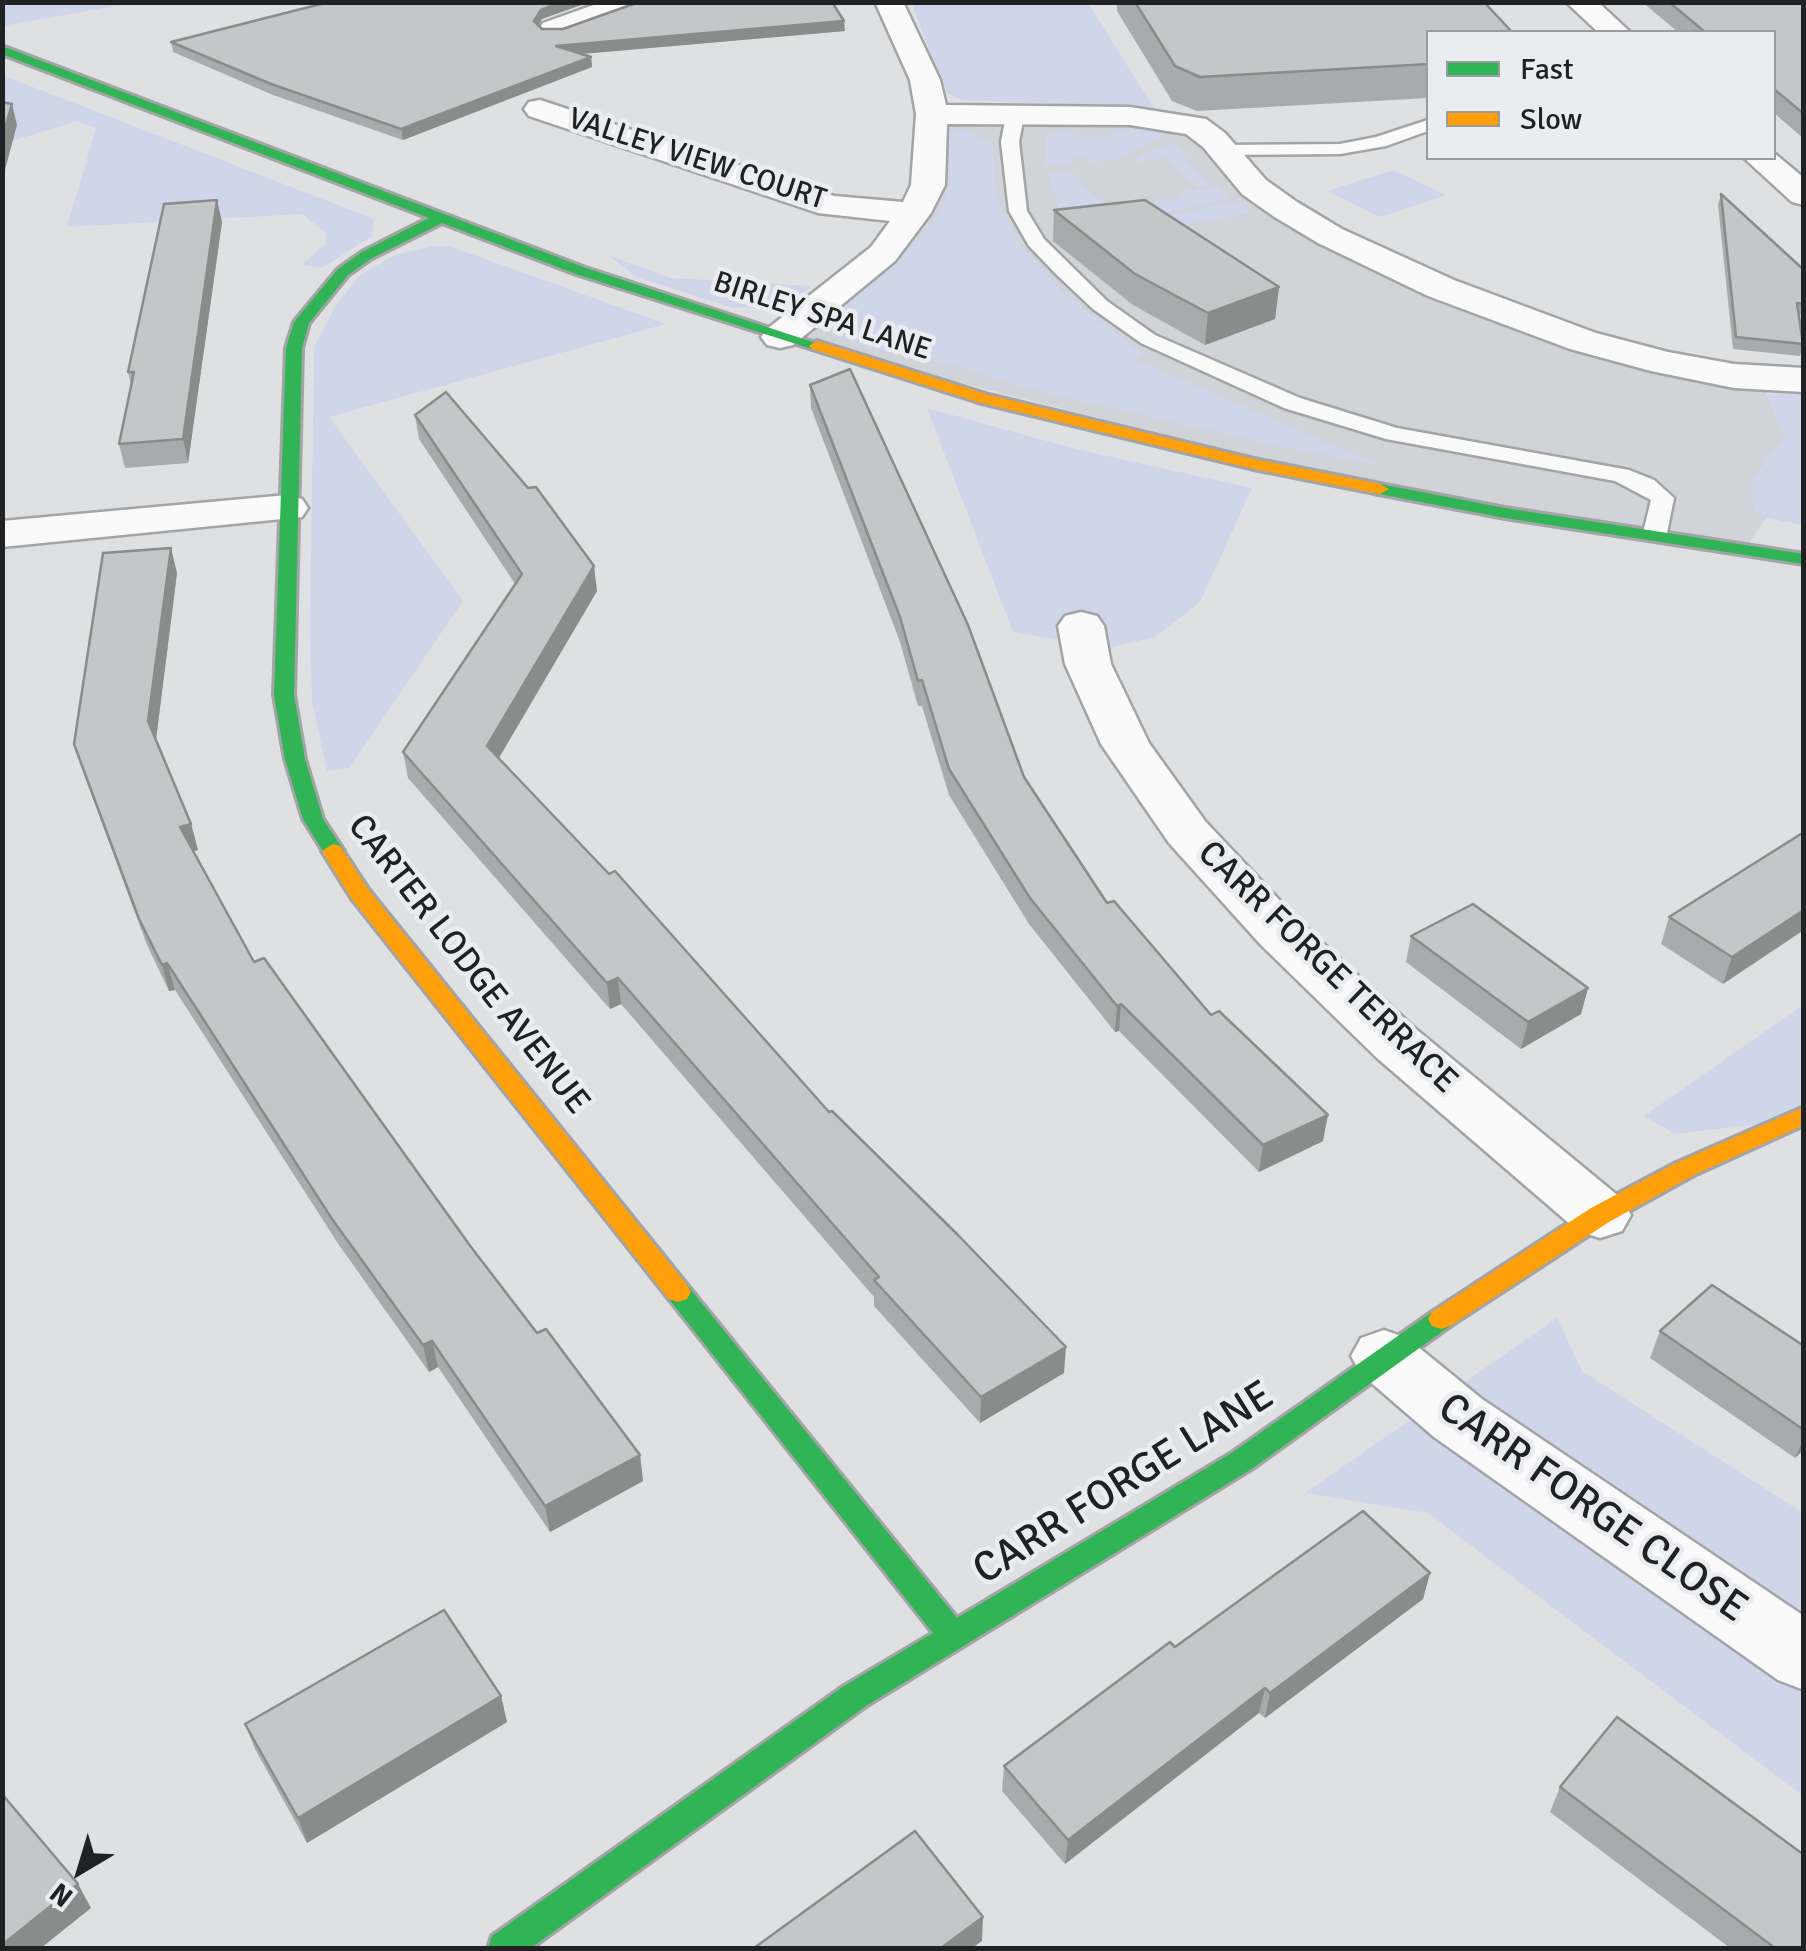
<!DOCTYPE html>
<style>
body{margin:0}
#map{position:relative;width:1806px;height:1951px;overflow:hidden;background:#dfe0e1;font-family:Signika,sans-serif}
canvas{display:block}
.frame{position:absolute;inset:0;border:5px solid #202122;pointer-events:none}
.legend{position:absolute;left:1426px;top:30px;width:350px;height:130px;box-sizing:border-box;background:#ebecf0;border:2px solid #9a9b9e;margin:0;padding:12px 18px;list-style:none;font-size:30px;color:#202122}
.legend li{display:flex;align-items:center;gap:20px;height:50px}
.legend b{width:50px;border:2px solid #9a9b9e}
.north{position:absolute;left:30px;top:1821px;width:100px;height:100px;-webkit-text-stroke:8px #ebecf0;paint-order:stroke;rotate:218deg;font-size:28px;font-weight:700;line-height:40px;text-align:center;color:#202122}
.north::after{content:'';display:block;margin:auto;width:35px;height:45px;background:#202122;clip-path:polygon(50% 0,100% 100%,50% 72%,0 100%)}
</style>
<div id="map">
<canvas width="1806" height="1951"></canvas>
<div class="frame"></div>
<ul class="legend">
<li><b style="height:12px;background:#30b455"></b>Fast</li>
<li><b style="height:12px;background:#ff9f0a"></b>Slow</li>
</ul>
<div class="north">N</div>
</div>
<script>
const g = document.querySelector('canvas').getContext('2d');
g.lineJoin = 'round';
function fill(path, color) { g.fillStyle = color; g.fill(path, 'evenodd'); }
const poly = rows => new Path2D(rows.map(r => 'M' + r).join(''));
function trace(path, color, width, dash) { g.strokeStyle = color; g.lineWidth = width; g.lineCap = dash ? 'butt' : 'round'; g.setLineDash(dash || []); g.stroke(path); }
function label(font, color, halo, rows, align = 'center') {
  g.font = font + ' Signika,sans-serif'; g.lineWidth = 9; g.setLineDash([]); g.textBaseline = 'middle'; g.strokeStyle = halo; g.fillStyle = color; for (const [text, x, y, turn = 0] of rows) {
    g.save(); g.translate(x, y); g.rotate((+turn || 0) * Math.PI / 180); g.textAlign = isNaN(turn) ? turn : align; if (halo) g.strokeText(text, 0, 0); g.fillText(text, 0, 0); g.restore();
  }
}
const built = poly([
 [932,114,1169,120,1254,187,1503,314,1771,378,1766,394,1785,436,1753,480,1754,509,1766,518,1745,549,1376,488,780,337,914,213]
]);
const green = poly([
 [3,2,132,2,132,3,3,26],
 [918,2,1088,3,1154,108,962,100,947,93,938,74,913,7],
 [2,75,374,219,372,236,322,268,302,265,326,243,325,232,302,214,67,227,96,128,77,121,3,144],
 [963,129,993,144,996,196,1018,241,1064,293,1142,353,1136,360,1379,465,1282,447,1030,389,960,367,858,346,840,338,833,321,849,299,910,248,942,211,950,174,948,130],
 [1073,129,1073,136,1112,137,1112,129,1157,130,1165,135,1115,160,1089,162,1088,157,1073,157,1072,166,1046,165,1046,136],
 [1175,142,1193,168,1213,185,1197,187,1166,158,1134,162,1141,154],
 [1393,170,1446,195,1380,217,1327,191],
 [1048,173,1073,173,1107,208,1183,198,1179,192,1216,187,1231,198,1089,230,1062,218],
 [1236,201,1252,213,1155,229,1091,233],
 [433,246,449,246,666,324,329,417,463,601,349,768,327,771,312,701,310,629,314,347,335,307,360,275,395,255],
 [610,256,671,278,811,286,789,303,733,308,636,277],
 [1766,394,1803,394,1803,525,1766,518,1754,509,1753,480,1785,436],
 [927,408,1076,449,1252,488,1200,602,1155,637,1107,648,1013,632],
 [1803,1005,1803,1119,1675,1134,1644,1116],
 [1557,1318,1582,1371,1803,1513,1803,1796,1428,1513,1305,1493]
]);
const lane = poly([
 [1015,110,1024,115,1019,142,1027,211,1044,239,1107,301,1155,335,1300,398,1397,428,1629,470,1654,480,1674,498,1667,533,1663,538,1647,538,1643,533,1651,500,1615,481,1386,439,1284,408,1141,343,1093,309,1057,275,1029,246,1009,211,1001,142,1006,115,1015,110],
 [1428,120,1428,131,1386,146,1340,154,1223,155,1214,150,1223,145,1340,144,1376,137,1428,120]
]);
const street = poly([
 [602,2,645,2,641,8,563,35,543,35,538,29,543,23,602,2],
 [875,2,903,2,940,80,946,105,1130,107,1206,119,1225,133,1266,180,1297,202,1342,229,1454,280,1596,333,1668,352,1734,364,1804,368,1804,392,1734,388,1651,371,1570,349,1428,296,1318,243,1273,216,1242,194,1203,147,1186,134,1130,125,947,124,945,185,931,213,895,261,793,345,780,348,767,345,761,337,767,329,871,247,890,221,818,213,529,116,524,109,529,102,540,100,834,196,903,202,911,185,916,114,910,80,875,2],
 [1566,2,1598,2,1630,32,1598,32,1566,2],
 [1774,153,1804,178,1804,205,1792,202,1744,158,1774,158,1774,153],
 [287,495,302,499,308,508,302,517,2,547,2,521,287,495],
 [1081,612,1097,616,1104,626,1111,664,1149,743,1205,821,1299,921,1417,1030,1622,1199,1631,1215,1622,1231,1600,1238,1578,1231,1377,1058,1261,945,1169,843,1101,744,1065,664,1058,626,1065,616,1081,612],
 [1384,1330,1407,1338,1482,1399,1804,1616,1804,1690,1778,1680,1434,1437,1361,1374,1351,1356,1361,1338,1384,1330]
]);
const fast = poly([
 [2,46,586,268,825,346,812,349,576,274,442,223,372,258,348,275,309,323,302,348,294,695,305,759,323,819,344,851,340,856,326,856,303,819,285,759,274,695,286,348,294,322,338,269,362,252,429,218,2,54,2,46],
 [1380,484,1505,508,1804,554,1804,564,1505,518,1374,493,1374,485,1380,484],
 [678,1282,687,1285,957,1618,1233,1452,1432,1312,1441,1309,1450,1312,1454,1319,1450,1326,1253,1468,866,1706,531,1948,488,1948,492,1936,844,1686,933,1633,669,1299,665,1292,669,1285,678,1282]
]);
const slow = poly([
 [817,341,989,395,1254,459,1380,484,1389,489,1380,494,1254,469,978,402,812,349,809,346,817,341],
 [333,844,340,846,368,889,687,1285,691,1292,687,1299,678,1302,669,1299,352,899,322,851,333,844],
 [1804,1107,1804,1125,1694,1175,1609,1222,1450,1326,1441,1329,1432,1326,1428,1319,1432,1312,1591,1208,1676,1163,1804,1107]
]);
const wall = poly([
 [1117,2,1484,2,1428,32,1428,98,1197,111,1172,101,1117,11],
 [1642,2,1804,2,1804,139,1774,113,1774,32,1678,32],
 [542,19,538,26,542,29,845,31,582,54,591,57,592,67,403,140,273,95,173,52,171,42],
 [1721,194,1804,270,1804,316,1799,315,1803,344,1800,356,1733,349,1718,205],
 [1054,210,1279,287,1275,319,1205,345,1133,305,1053,241],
 [222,222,188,463,125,468,119,444,131,385,128,372],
 [810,385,1024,777,1107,903,1211,1015,1323,1141,1259,1172,1119,1031,1115,1032,1029,924,949,795,922,706,918,706,900,642,811,408],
 [415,415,597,591,499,758,1064,1373,980,1423,874,1306,874,1297,621,1004,610,1009,408,778,403,752,515,584,419,439],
 [177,573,156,740,191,824,198,850,193,851,254,962,537,1333,640,1455,643,1481,550,1532,438,1367,429,1372,339,1245,175,990,169,991,147,945,82,769,74,744],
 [1804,832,1723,984,1661,944,1669,917],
 [1411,936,1588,988,1581,1014,1521,1049,1406,962],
 [1660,1331,1804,1346,1804,1455,1800,1453,1795,1458,1650,1358],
 [1430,1573,1423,1599,1265,1718,1259,1713,1065,1864,1002,1791,1004,1766,1175,1647],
 [501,1696,507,1722,307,1843,255,1749,245,1724],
 [1560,1787,1804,1948,1730,1948,1550,1812]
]);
const shadedWall = poly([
 [561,2,590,2,542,19,535,31,534,21,541,10],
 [844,21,845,31,557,56,556,46],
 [591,57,592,67,403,140,401,129],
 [12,104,17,125,2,181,2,138],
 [217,200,222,222,188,463,183,439],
 [1279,287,1275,319,1205,345,1208,313],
 [171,548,177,573,155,747,148,721],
 [594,566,597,591,491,771,487,746],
 [191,824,198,850,187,853,180,827],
 [1804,910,1804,930,1723,984,1732,957],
 [167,963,175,990,169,991,162,965],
 [618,978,621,1004,610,1009,607,983],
 [1588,988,1581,1014,1521,1049,1528,1022],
 [1121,1004,1119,1031,1115,1032,1117,1006],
 [1328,1115,1323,1141,1259,1172,1263,1145],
 [432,1341,438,1367,429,1372,423,1345],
 [1066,1347,1064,1373,980,1423,981,1397],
 [1804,1438,1804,1445,1800,1453,1795,1458],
 [640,1455,643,1481,550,1532,545,1506],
 [1430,1573,1423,1599,1265,1718,1270,1693],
 [1265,1688,1259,1713,1065,1864,1068,1840],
 [501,1696,507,1722,307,1843,298,1818],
 [78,1884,91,1908,41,1948,2,1948,2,1945],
 [983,1917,982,1941,972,1948,941,1948]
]);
const building = poly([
 [329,2,561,2,541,10,534,21,542,29,563,29,639,2,832,2,844,21,556,46,591,57,401,129,271,84,171,42,329,2],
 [1135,2,1484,2,1512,32,1428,32,1428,64,1200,77,1175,66,1135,2],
 [1669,2,1804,2,1804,114,1774,89,1774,32,1705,32,1669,2],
 [2,102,12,104,2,138,2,102],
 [1721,194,1804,270,1804,304,1797,303,1803,344,1736,337,1721,194],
 [217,200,183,439,119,444,134,372,128,372,164,204,217,200],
 [1145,200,1279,287,1208,313,1135,274,1054,210,1145,200],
 [850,369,968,625,1024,777,1107,903,1114,901,1211,1015,1219,1011,1328,1115,1263,1145,1121,1004,1117,1006,1030,898,949,769,922,680,918,681,900,617,810,385,850,369],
 [446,392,528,488,536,487,594,566,487,746,609,874,615,871,829,1112,832,1111,957,1234,1066,1347,981,1397,874,1280,879,1277,618,978,607,983,403,752,522,574,415,415,446,392],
 [171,548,148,721,191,824,180,827,254,962,264,958,471,1247,537,1333,546,1329,640,1455,545,1506,432,1341,423,1345,332,1219,167,963,162,965,139,919,74,744,103,553,171,548],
 [1804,832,1804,910,1732,957,1669,917,1804,832],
 [1473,904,1588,988,1528,1022,1411,936,1473,904],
 [1712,1285,1804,1346,1804,1430,1660,1331,1712,1285],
 [1363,1511,1430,1573,1270,1693,1265,1688,1068,1840,1004,1766,1170,1642,1175,1647,1363,1511],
 [444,1610,501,1696,298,1818,245,1724,444,1610],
 [1617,1717,1804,1855,1804,1948,1775,1948,1560,1787,1617,1717],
 [2,1794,78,1884,2,1945,2,1794],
 [915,1831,983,1917,941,1948,754,1948,915,1831]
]);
const farStreetnames = [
 ["VALLEY VIEW COURT",697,160,18],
 ["BIRLEY SPA LANE",822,317,18]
];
const streetNames = [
 ["CARTER LODGE AVENUE",468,965,52],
 ["CARR FORGE TERRACE",1327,968,44]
];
const nearStreetnames = [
 ["CARR FORGE LANE",1124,1484,-32],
 ["CARR FORGE CLOSE",1592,1509,35]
];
fill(built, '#d0d3d8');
fill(green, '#cfd6ea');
trace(lane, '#a3a4a5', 5);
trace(street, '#a3a4a5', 5);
trace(fast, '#a3a4a5', 6);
trace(slow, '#a3a4a5', 6);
fill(lane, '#fafafa');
fill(street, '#fafafa');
fill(fast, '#30b455');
fill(slow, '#ff9f0a');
fill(wall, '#a9aaab');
fill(shadedWall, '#8a8b8b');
fill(building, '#c5c6c7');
trace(building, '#8a8b8b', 2.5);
label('30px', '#202122', '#ebecf0', farStreetnames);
label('35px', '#202122', '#ebecf0', streetNames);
label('42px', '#202122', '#ebecf0', nearStreetnames);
</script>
